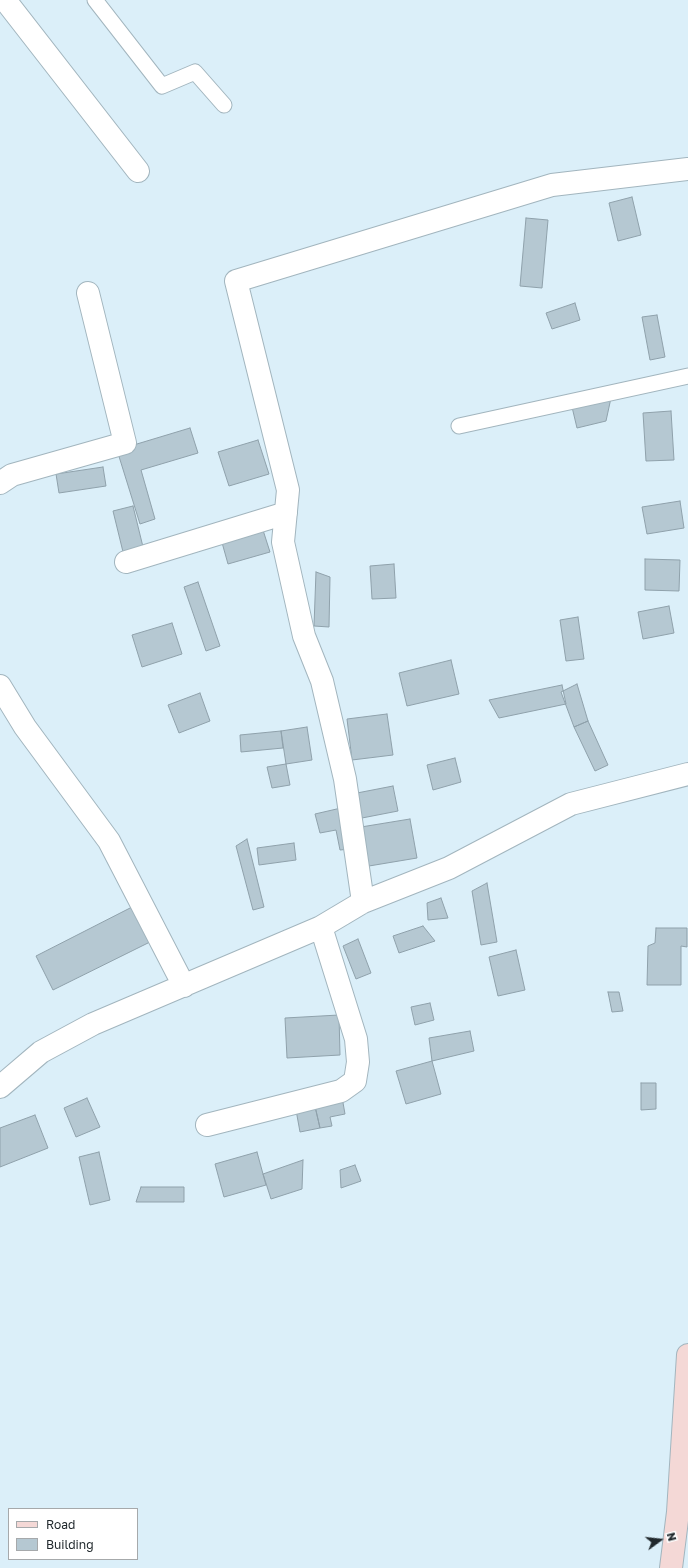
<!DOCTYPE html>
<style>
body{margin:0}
#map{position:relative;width:688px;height:1568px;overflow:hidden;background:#dbeff9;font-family:"Golos Text",sans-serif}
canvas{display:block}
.legend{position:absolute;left:8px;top:1508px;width:130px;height:52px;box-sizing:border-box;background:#fff;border:1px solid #a6a9ab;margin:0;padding:5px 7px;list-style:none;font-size:12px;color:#21292d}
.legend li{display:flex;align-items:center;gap:8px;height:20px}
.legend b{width:20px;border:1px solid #a6a9ab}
.north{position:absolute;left:640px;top:1520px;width:40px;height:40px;-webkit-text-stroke:3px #fff;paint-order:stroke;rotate:75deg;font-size:11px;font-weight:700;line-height:16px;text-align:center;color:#21292d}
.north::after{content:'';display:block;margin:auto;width:14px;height:18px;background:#21292d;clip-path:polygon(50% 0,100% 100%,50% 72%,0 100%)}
</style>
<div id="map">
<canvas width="688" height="1568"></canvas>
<ul class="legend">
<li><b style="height:5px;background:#f4d8d6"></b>Road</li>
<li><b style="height:11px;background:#b5c8d2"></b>Building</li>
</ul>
<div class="north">N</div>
</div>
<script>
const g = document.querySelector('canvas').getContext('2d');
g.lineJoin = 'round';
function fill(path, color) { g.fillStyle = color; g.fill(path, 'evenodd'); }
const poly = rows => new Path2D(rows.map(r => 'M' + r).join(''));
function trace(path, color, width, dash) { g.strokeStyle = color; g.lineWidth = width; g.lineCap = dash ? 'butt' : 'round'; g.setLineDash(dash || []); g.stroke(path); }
const building = poly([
 [632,197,641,235,618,241,609,203,632,197],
 [526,218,548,220,542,288,520,286,526,218],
 [575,303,580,320,552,329,546,313,575,303],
 [657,315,665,357,650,360,642,317,657,315],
 [611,398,606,421,577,428,572,407,611,398],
 [671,411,674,460,646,461,643,413,671,411],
 [190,428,198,453,141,470,155,519,140,524,117,450,190,428],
 [258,440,269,474,229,486,218,452,258,440],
 [103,467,106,486,59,493,56,474,103,467],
 [680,501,684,528,647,534,642,507,680,501],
 [133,506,144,551,124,556,113,511,133,506],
 [262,527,270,552,228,564,221,539,262,527],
 [645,559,680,560,679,591,645,590,645,559],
 [394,564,396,598,372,599,370,566,394,564],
 [316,572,330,577,329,627,314,626,316,572],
 [198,582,220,646,206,651,184,587,198,582],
 [669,606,674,633,643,639,638,612,669,606],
 [578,617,584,659,566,661,560,620,578,617],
 [172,623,182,654,142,667,132,635,172,623],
 [451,660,459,694,407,706,399,673,451,660],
 [577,684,588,721,574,727,561,692,577,684],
 [562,685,566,704,499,718,489,700,562,685],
 [200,693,210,721,179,733,168,705,200,693],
 [387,714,393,755,352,760,347,719,387,714],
 [588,721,608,765,595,771,574,727,588,721],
 [307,727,312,760,286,764,281,731,307,727],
 [281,731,283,748,241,752,240,735,281,731],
 [455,758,461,782,433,790,427,765,455,758],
 [286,764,290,785,272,788,267,767,286,764],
 [393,786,398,811,362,818,357,793,393,786],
 [341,808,350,849,340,850,336,830,320,833,315,814,341,808],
 [410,819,417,858,369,866,361,827,410,819],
 [247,839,264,907,253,910,236,846,247,839],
 [294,843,296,860,259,865,257,848,294,843],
 [487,883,497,942,481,945,472,891,487,883],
 [441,898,448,918,428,920,427,903,441,898],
 [134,906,152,941,53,990,36,956,134,906],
 [423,926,435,941,399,953,393,936,423,926],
 [656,928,687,928,687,947,681,946,681,985,647,985,648,946,655,943,656,928],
 [358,939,371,973,356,979,343,946,358,939],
 [516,950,525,990,498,996,489,957,516,950],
 [608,992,619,992,623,1011,612,1012,608,992],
 [430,1003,434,1020,415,1025,411,1007,430,1003],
 [339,1015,340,1055,287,1058,285,1018,339,1015],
 [470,1031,474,1051,432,1061,429,1038,470,1031],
 [432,1061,441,1094,406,1104,396,1071,432,1061],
 [641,1083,656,1083,656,1109,641,1110,641,1083],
 [342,1097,345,1114,330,1117,332,1126,320,1128,314,1102,342,1097],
 [87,1098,100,1127,76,1137,64,1108,87,1098],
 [314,1102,320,1128,300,1132,296,1110,314,1102],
 [35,1115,48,1148,0,1167,0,1128,35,1115],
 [99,1152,110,1200,90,1205,79,1157,99,1152],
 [257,1152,266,1185,224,1197,215,1164,257,1152],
 [303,1160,302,1189,271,1199,263,1174,303,1160],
 [355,1165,361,1181,341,1188,340,1170,355,1165],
 [141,1187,184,1187,184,1202,136,1202,141,1187]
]);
const lane = poly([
 [95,0,162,86,195,72,224,105],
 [459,426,688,376]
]);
const street = poly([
 [5,0,138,171],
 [0,483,12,475,125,443,88,293],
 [126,562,286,513],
 [0,686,25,727,109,841,184,986],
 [363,902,345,779,322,681,304,636,283,542,288,490,236,281,552,185,688,169],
 [0,1087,41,1052,93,1024,321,927,363,902,449,868,571,804,688,774],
 [207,1125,341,1091,355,1081,358,1062,356,1039,321,927]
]);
const secondary = poly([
 [671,1568,678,1512,688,1355]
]);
fill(building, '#b5c8d2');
trace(building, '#8fa1ab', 1);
trace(lane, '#a2b5be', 17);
trace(street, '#a2b5be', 24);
trace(secondary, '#a2b5be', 24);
trace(lane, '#fff', 15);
trace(street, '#fff', 22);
trace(secondary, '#f4d8d6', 22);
</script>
